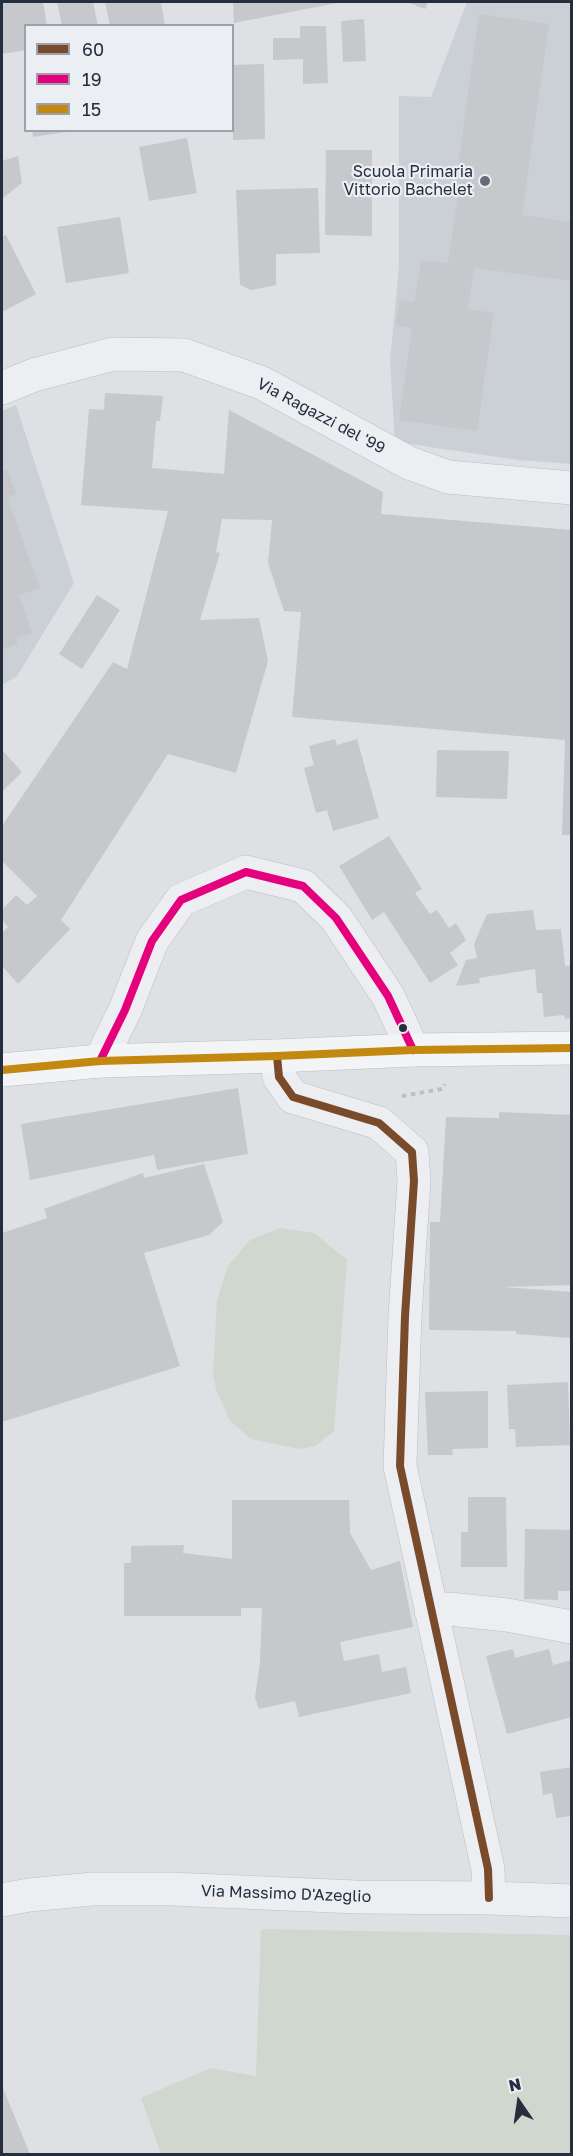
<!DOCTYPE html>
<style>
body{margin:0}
#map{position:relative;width:573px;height:2156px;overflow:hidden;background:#dee0e3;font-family:"Golos Text",sans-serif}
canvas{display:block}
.frame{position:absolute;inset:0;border:3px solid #252e3d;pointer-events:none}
.legend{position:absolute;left:24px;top:24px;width:210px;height:108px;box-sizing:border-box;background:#ebeff4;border:2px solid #9ca2ab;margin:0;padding:8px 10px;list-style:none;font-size:18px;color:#252e3d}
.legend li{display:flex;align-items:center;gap:12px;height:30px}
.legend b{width:30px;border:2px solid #9ca2ab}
.north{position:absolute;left:489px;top:2072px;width:60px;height:60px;-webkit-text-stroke:4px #ebeff4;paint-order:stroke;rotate:347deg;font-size:16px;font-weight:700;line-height:24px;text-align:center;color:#252e3d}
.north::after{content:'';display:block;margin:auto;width:21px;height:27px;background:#252e3d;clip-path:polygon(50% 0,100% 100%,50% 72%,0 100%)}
</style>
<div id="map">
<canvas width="573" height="2156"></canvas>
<div class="frame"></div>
<ul class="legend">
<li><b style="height:8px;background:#7a4b2a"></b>60</li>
<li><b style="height:8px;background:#e5007d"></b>19</li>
<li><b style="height:8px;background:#c2880f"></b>15</li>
</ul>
<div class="north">N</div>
</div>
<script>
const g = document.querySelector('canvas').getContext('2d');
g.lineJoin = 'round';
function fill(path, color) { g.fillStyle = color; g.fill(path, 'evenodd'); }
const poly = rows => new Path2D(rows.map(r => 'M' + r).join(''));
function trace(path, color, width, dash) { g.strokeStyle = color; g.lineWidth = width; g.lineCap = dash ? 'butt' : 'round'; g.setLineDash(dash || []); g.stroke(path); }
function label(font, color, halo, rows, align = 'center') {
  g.font = font + ' "Golos Text",sans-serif'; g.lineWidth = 4.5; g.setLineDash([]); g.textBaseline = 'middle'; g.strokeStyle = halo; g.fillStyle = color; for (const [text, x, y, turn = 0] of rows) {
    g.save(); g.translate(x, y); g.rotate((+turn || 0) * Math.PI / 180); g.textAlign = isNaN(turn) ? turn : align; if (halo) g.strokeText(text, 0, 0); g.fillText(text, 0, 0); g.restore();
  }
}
const built = poly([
 [467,2,571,2,571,464,519,460,395,442,390,362,399,266,399,96,431,97],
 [16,405,74,583,17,676,2,685,2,411]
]);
const green = poly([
 [280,1228,314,1233,347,1260,334,1431,315,1446,299,1449,251,1439,230,1421,216,1389,213,1376,217,1300,228,1266,250,1240],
 [261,1929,571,1935,571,2154,161,2154,141,2098,210,2068,256,2076]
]);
const building = poly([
 [2,2,43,2,47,26,26,26,26,50,2,54],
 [57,2,93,2,98,26,62,26],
 [105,2,161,2,165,26,110,26],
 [233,2,342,2,234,23],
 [407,2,428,2,425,9],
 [479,14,549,24,522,215,572,222,572,281,474,268,468,309,494,313,477,431,399,420,412,328,396,325,399,300,414,302,421,260,448,263,459,188,455,188],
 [364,19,366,61,343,62,341,21],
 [300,26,326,26,328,83,303,84,303,59,273,60,273,38,300,38],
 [264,64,265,139,233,140,232,65],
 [32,130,65,130,66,132,33,137],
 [187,138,197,193,149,201,139,147],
 [326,150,372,150,372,236,325,235],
 [18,156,22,183,2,199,2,161],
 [318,188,320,253,276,254,276,285,251,290,240,285,236,190],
 [120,217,129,273,66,283,57,227],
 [6,235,36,294,2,312,2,237],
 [105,393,163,396,160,421,156,421,152,468,224,474,229,410,383,492,381,514,572,530,572,835,562,835,565,740,292,717,301,612,284,611,268,563,272,520,222,519,216,552,220,553,200,620,259,618,268,661,236,773,168,754,61,920,70,929,18,984,2,966,2,933,8,927,2,920,2,910,16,895,27,905,37,896,2,861,2,826,113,662,127,669,168,511,81,505,89,409,104,410],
 [7,469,16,494,7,497,40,588,19,595,32,633,16,638,18,644,2,650,2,471],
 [97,595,120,610,82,669,59,654],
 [335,739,337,745,357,739,379,818,333,831,327,810,316,813,304,768,314,765,309,746],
 [2,750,22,772,2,792],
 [437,750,509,751,507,799,436,797],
 [389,836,422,889,415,893,430,914,437,910,449,928,456,923,466,940,450,953,458,965,430,983,384,912,372,920,339,866],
 [533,910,536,930,561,929,565,966,572,965,572,1018,565,1019,564,1015,544,1017,542,993,537,993,535,969,479,978,480,983,456,986,466,960,477,958,474,944,487,914],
 [238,1088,248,1154,157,1170,154,1155,30,1180,21,1124],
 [499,1112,572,1115,572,1285,503,1287,572,1292,572,1338,516,1334,516,1331,429,1330,430,1222,440,1222,446,1117,499,1118],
 [204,1164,223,1222,209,1235,144,1253,180,1366,2,1422,2,1233,47,1218,44,1209,143,1173,144,1178],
 [568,1382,570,1445,516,1447,515,1429,509,1429,507,1385],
 [488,1391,488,1448,452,1449,453,1455,428,1455,425,1392],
 [468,1497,506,1497,507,1567,461,1567,461,1532,468,1532],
 [232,1500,349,1500,350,1533,371,1570,400,1561,413,1627,340,1642,344,1661,379,1654,382,1672,406,1667,411,1693,299,1717,295,1701,259,1709,255,1698,260,1662,262,1608,241,1608,241,1616,124,1616,124,1563,131,1563,131,1546,184,1545,183,1553,232,1559],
 [525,1529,572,1530,572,1591,558,1591,558,1600,524,1599],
 [513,1649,515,1658,549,1649,553,1665,572,1660,572,1717,507,1734,486,1656],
 [572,1767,572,1816,556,1818,552,1793,543,1795,540,1772],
 [2,2086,30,2154,2,2154]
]);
const path = poly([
 [402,1096,442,1089,445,1084]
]);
const minor = poly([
 [2,388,34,375,113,354,184,355,262,383,409,463,448,477,572,488],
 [277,1056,279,1077,293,1097,379,1123,412,1152,414,1181,405,1316,400,1466,488,1869,489,1898],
 [100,1061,125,1010,152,941,181,900,246,872,303,886,336,918,388,996,413,1050],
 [431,1611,449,1609,507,1615,572,1627],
 [2,1900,29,1895,92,1889,172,1889,356,1897,489,1898,572,1901]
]);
const major = poly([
 [2,1070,100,1061,277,1056,413,1050,572,1048]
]);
const bus1 = poly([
 [277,1056,279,1077,293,1097,379,1123,412,1152,414,1181,405,1316,400,1466,488,1869,489,1898]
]);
const bus2 = poly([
 [100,1061,125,1010,152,941,181,900,246,872,303,886,336,918,388,996,413,1050]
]);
const bus3 = poly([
 [2,1070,100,1061,277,1056,413,1050,572,1048]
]);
const markers = [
 [485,181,6,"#666c77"],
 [403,1028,5,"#252e3d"]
];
const poiNames = [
 ["Scuola Primaria",473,172],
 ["Vittorio Bachelet",473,190]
];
const streetNames = [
 ["Via Ragazzi del '99",321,416,28],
 ["Via Massimo D'Azeglio",286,1894,2]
];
fill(built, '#cbd0d7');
fill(green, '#cfd7ce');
fill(building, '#c6c8cc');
trace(minor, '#bcbec1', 34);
trace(major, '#babdc1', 34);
trace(path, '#bdbfc4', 4, [4.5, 4.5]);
trace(minor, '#edeef1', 33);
trace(major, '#f2f4f5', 33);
trace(bus1, '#7a4b2a', 8);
trace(bus2, '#e5007d', 8);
trace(bus3, '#c2880f', 8);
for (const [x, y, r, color] of markers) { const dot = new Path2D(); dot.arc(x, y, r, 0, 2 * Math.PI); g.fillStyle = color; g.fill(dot); trace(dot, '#ebeff4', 2); }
label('16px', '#252e3d', '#ebeff4', poiNames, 'right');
label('16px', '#252e3d', '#ebeff4', streetNames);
</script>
